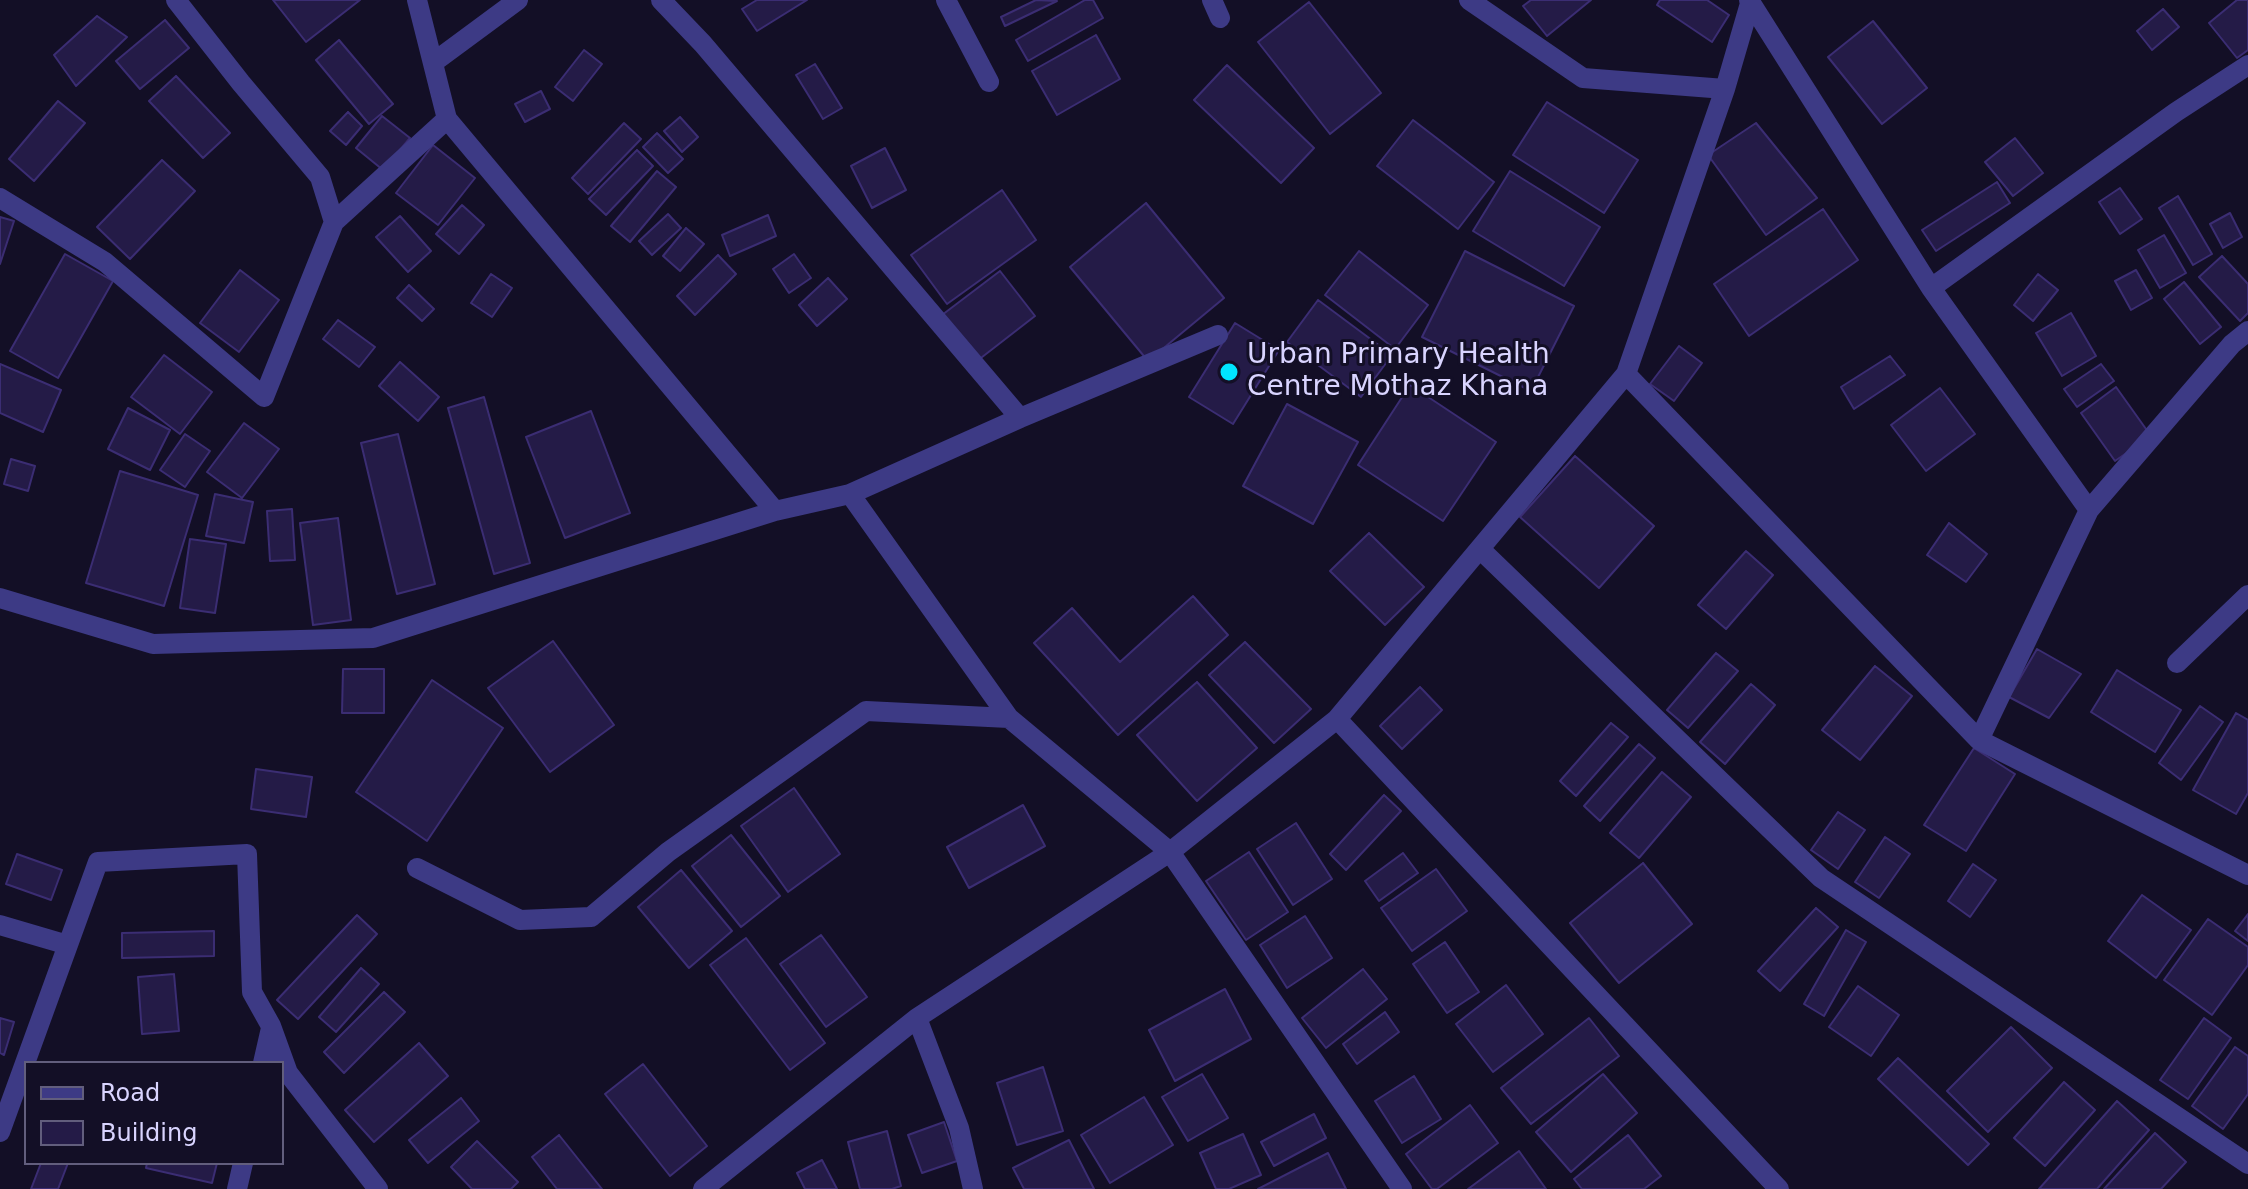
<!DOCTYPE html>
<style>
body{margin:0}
#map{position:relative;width:2248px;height:1189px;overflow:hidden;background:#130f26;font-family:"DejaVu Sans",sans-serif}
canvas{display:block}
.legend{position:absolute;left:24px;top:1061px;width:260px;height:104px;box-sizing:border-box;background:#130f26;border:2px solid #625e7d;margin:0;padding:10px 14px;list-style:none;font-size:24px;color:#d9d4ff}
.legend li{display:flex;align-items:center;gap:16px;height:40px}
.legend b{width:40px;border:2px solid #625e7d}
</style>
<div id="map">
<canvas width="2248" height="1189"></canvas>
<ul class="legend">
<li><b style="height:10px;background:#3d3a85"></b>Road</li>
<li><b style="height:22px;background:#241b47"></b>Building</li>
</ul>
</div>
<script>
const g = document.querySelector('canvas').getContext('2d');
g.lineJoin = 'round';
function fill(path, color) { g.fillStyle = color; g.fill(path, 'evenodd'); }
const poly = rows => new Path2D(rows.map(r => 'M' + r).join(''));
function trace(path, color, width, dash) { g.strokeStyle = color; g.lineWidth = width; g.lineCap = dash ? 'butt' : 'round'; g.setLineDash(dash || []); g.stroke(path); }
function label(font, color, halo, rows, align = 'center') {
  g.font = font + ' "DejaVu Sans",sans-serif'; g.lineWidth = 6; g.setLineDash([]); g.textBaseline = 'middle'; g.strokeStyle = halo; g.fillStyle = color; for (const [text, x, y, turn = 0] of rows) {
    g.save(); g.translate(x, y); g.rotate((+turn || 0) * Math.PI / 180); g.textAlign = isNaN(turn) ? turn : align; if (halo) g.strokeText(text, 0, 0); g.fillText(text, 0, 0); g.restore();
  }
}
const building = poly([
 [273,0,360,0,306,42,273,0],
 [757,0,807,0,757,31,742,9,757,0],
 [1036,0,1057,1,1005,26,1001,17,1036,0],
 [1085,0,1093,0,1103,18,1028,61,1016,40,1085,0],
 [1531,0,1591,0,1547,36,1523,6,1531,0],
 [1660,0,1707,0,1729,15,1712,42,1657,5,1660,0],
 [2237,0,2248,0,2248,50,2237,58,2209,23,2237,0],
 [1309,2,1381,93,1330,134,1258,42,1309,2],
 [2163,9,2179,27,2152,50,2137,31,2163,9],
 [97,16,127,37,76,86,54,55,97,16],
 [165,20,189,48,140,89,116,61,165,20],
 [1873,21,1927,88,1882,124,1828,57,1873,21],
 [1096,35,1120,79,1057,115,1032,71,1096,35],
 [339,40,393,104,369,124,316,60,339,40],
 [584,50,602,64,573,101,555,87,584,50],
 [815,64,842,108,823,119,796,75,815,64],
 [1227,65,1314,148,1281,183,1194,100,1227,65],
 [176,76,230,133,203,158,149,101,176,76],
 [541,91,550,109,525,122,515,104,541,91],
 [58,101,85,123,34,181,9,159,58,101],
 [1547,102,1638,160,1604,213,1513,155,1547,102],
 [348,112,362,126,346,145,330,131,348,112],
 [382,116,410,138,383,170,356,148,382,116],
 [680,117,698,137,682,152,664,131,680,117],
 [1413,120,1494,182,1458,229,1377,166,1413,120],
 [624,123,641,139,588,194,572,178,624,123],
 [1756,123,1817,198,1766,235,1708,155,1756,123],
 [657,133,683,159,668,173,643,147,657,133],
 [2015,138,2043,173,2013,196,1985,162,2015,138],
 [433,145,475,178,438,225,396,193,433,145],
 [885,148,906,190,872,208,851,166,885,148],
 [637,150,653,166,606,215,589,199,637,150],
 [162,160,195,191,130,259,97,227,162,160],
 [657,171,676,187,630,242,611,226,657,171],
 [1510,171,1600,227,1564,286,1473,231,1510,171],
 [1997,182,2010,203,1936,251,1922,230,1997,182],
 [2120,188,2142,219,2120,234,2099,202,2120,188],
 [1002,190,1036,240,947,304,911,255,1002,190],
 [2178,196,2212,254,2193,265,2159,208,2178,196],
 [1146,203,1224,298,1148,361,1070,267,1146,203],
 [462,205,484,225,459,254,436,234,462,205],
 [1823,209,1858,260,1749,336,1714,284,1823,209],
 [2230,213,2242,237,2223,248,2210,224,2230,213],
 [668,214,681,228,652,255,639,241,668,214],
 [768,215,776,236,730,256,722,235,768,215],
 [400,216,431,251,408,272,376,237,400,216],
 [0,217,14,221,0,264,0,217],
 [686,228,704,244,680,271,663,256,686,228],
 [2164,235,2186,273,2160,288,2138,250,2164,235],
 [1359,251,1428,305,1395,349,1325,295,1359,251],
 [1465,251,1574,306,1531,391,1422,337,1465,251],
 [65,254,113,281,58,378,10,351,65,254],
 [794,254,811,278,789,293,773,269,794,254],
 [718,255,736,274,695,315,677,296,718,255],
 [2222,256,2248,284,2248,313,2240,321,2199,277,2222,256],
 [240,270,279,300,239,352,200,323,240,270],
 [2136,270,2152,298,2131,310,2115,281,2136,270],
 [1000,271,1035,316,977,361,942,315,1000,271],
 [491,274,512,288,492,317,471,303,491,274],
 [2038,274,2058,290,2033,321,2014,305,2038,274],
 [828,278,847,299,817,326,799,305,828,278],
 [2184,282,2221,327,2200,344,2164,299,2184,282],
 [409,285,434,309,422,321,397,298,409,285],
 [1318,300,1392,355,1361,397,1287,342,1318,300],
 [2071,313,2096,356,2062,376,2036,333,2071,313],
 [338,320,375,347,359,367,323,339,338,320],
 [1235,323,1279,350,1233,424,1189,397,1235,323],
 [1679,346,1702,363,1674,401,1650,384,1679,346],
 [164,355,212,392,180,434,131,397,164,355],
 [1890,356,1905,375,1854,409,1841,387,1890,356],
 [400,362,439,397,418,421,379,386,400,362],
 [0,364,61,390,43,432,0,413,0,364],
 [2101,364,2114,381,2077,407,2064,389,2101,364],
 [1410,385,1496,442,1443,521,1358,465,1410,385],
 [2116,387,2151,436,2115,461,2081,413,2116,387],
 [1940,388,1975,434,1926,471,1891,425,1940,388],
 [484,397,530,563,494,574,448,408,484,397],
 [1287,404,1358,442,1313,524,1243,486,1287,404],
 [128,408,170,430,150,470,108,449,128,408],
 [591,411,630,513,565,538,526,437,591,411],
 [244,423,279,449,242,498,207,472,244,423],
 [185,434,210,451,185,487,160,470,185,434],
 [398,434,435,584,397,594,361,443,398,434],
 [1575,456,1654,526,1599,588,1520,517,1575,456],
 [11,459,35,466,28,491,4,484,11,459],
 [120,471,198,495,164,606,86,583,120,471],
 [215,494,253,502,244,543,206,536,215,494],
 [292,509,295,560,270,561,267,511,292,509],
 [338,518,351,620,313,625,300,523,338,518],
 [1949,523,1987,554,1966,582,1927,555,1949,523],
 [1369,533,1424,587,1385,625,1330,571,1369,533],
 [190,539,226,544,215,613,180,608,190,539],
 [1746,551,1773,575,1726,629,1698,605,1746,551],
 [1193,596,1228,635,1118,735,1034,643,1072,608,1120,662,1193,596],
 [553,641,614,725,550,772,488,688,553,641],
 [1245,642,1311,709,1274,743,1209,675,1245,642],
 [2037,649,2081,674,2049,718,2009,697,2037,649],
 [1716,653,1738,671,1688,728,1667,710,1716,653],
 [1875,666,1912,696,1860,760,1822,730,1875,666],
 [343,669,384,669,384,713,342,713,343,669],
 [2117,670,2181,710,2155,752,2091,712,2117,670],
 [432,680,503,728,427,841,356,792,432,680],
 [1197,682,1257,748,1197,801,1137,735,1197,682],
 [1751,684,1775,705,1725,764,1700,742,1751,684],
 [1420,687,1442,710,1402,749,1380,726,1420,687],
 [2200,706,2223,722,2181,780,2159,763,2200,706],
 [2236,713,2248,720,2248,793,2236,814,2193,790,2236,713],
 [1611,723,1628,737,1576,796,1560,781,1611,723],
 [1639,744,1655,758,1600,821,1584,806,1639,744],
 [1974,748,2015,774,1966,851,1924,825,1974,748],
 [256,769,312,777,306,817,251,809,256,769],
 [1662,772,1691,797,1639,858,1610,833,1662,772],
 [794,788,840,854,788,892,741,826,794,788],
 [1384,795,1401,811,1346,870,1330,854,1384,795],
 [1023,805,1045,846,969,888,947,847,1023,805],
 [1838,812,1865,830,1838,869,1811,850,1838,812],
 [1296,823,1332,879,1293,905,1257,849,1296,823],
 [731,835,780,896,741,927,692,866,731,835],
 [1885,837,1910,854,1879,898,1855,882,1885,837],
 [1249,852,1288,912,1246,940,1206,881,1249,852],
 [1403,853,1418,873,1379,901,1365,881,1403,853],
 [17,854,62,870,51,900,6,884,17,854],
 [1643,863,1692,924,1619,983,1570,923,1643,863],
 [1973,864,1996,880,1970,917,1948,901,1973,864],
 [1436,869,1467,911,1412,951,1381,908,1436,869],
 [681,870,732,931,689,968,638,907,681,870],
 [2142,895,2191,930,2156,978,2108,941,2142,895],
 [1816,908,1838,927,1780,991,1758,971,1816,908],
 [2248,914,2248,941,2235,931,2248,914],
 [357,915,377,934,298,1019,277,1000,357,915],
 [1305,916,1332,958,1287,988,1260,945,1305,916],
 [2208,919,2248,947,2248,965,2212,1015,2164,980,2208,919],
 [1846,930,1866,942,1824,1016,1804,1004,1846,930],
 [214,931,214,956,122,958,122,933,214,931],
 [821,935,867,997,826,1027,780,964,821,935],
 [746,938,825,1043,790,1070,710,965,746,938],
 [1445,942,1479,992,1447,1013,1413,964,1445,942],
 [361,968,379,984,336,1032,319,1017,361,968],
 [1363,969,1387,999,1326,1048,1302,1018,1363,969],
 [174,974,179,1031,142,1034,138,977,174,974],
 [1506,985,1543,1034,1493,1072,1456,1024,1506,985],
 [1858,986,1899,1015,1871,1056,1829,1027,1858,986],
 [1225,989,1251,1039,1175,1081,1149,1030,1225,989],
 [384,992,405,1012,344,1073,324,1052,384,992],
 [1385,1012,1399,1032,1357,1064,1343,1044,1385,1012],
 [0,1018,14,1022,4,1055,0,1053,0,1018],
 [1589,1018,1619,1056,1531,1124,1501,1088,1589,1018],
 [2204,1018,2231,1038,2188,1099,2160,1080,2204,1018],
 [2011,1027,2052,1068,1988,1132,1947,1091,2011,1027],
 [419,1043,448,1076,374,1142,345,1110,419,1043],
 [2235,1047,2248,1056,2248,1094,2223,1129,2192,1106,2235,1047],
 [1898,1058,1989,1144,1968,1165,1878,1079,1898,1058],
 [643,1064,707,1146,670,1176,605,1094,643,1064],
 [1043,1067,1063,1131,1017,1145,997,1083,1043,1067],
 [1202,1074,1228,1118,1188,1141,1162,1097,1202,1074],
 [1603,1074,1637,1113,1571,1172,1536,1132,1603,1074],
 [1414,1076,1441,1119,1402,1143,1375,1101,1414,1076],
 [2064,1082,2095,1110,2045,1166,2014,1138,2064,1082],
 [1144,1097,1173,1145,1110,1183,1081,1135,1144,1097],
 [461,1098,479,1121,428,1163,409,1140,461,1098],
 [2117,1101,2149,1130,2097,1189,2039,1189,2117,1101],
 [1470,1105,1498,1143,1437,1189,1432,1189,1406,1154,1470,1105],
 [1314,1114,1326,1138,1274,1166,1261,1142,1314,1114],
 [944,1122,957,1161,922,1173,908,1135,944,1122],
 [887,1131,901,1186,892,1189,860,1189,848,1142,887,1131],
 [2155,1133,2186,1162,2161,1189,2104,1189,2155,1133],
 [1243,1134,1261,1175,1229,1189,1216,1189,1200,1153,1243,1134],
 [559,1135,602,1189,557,1189,532,1157,559,1135],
 [1628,1135,1661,1176,1644,1189,1582,1189,1574,1179,1628,1135],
 [1069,1140,1094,1189,1024,1189,1013,1168,1069,1140],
 [477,1141,518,1182,511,1189,472,1189,451,1167,477,1141],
 [1519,1151,1546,1189,1468,1189,1519,1151],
 [1328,1153,1346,1189,1258,1189,1328,1153],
 [822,1160,837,1189,805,1189,797,1173,822,1160],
 [41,1163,68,1163,58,1189,31,1189,41,1163],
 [147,1163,217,1163,212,1183,146,1168,147,1163]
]);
const minor = poly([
 [417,0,447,119,775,511],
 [661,0,703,44,1020,418],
 [946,0,989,82],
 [1212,0,1220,18],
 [1469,0,1583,78,1725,89],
 [1749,0,1931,288,2089,510,1979,740],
 [434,62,518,0],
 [0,198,105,262,264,397,334,222,320,177,241,83,176,0],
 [334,222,447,119],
 [1931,288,2176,112,2248,65],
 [1626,374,1979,740,2248,875],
 [850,494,1009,718,1170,852,917,1018],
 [2089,510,2232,344,2248,331],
 [1481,550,1821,878,2248,1164],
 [0,598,153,644,373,638,775,511,850,494,1020,418,1218,335],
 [2177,663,2248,595],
 [1337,719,1779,1189],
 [417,868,520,920,591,917,668,852,866,711,1009,718],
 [0,925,68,945],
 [263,1063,271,1028],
 [0,1132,98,862,247,854,252,992,271,1026,288,1073,378,1189],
 [237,1189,243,1163],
 [703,1189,917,1018,959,1128,973,1189],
 [1402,1189,1170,852,1337,719,1626,374,1725,89,1751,0]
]);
const markers = [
 [1229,372,10,"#00e5ff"]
];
const poiNames = [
 ["Urban Primary Health",1247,356],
 ["Centre Mothaz Khana",1247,388]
];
fill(building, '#241b47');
trace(building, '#3b2d73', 2);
trace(minor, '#3d3a85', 20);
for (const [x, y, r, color] of markers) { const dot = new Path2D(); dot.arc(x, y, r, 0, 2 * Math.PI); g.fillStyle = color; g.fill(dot); trace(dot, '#130f26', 3); }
label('28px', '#d9d4ff', '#130f26', poiNames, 'left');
</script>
